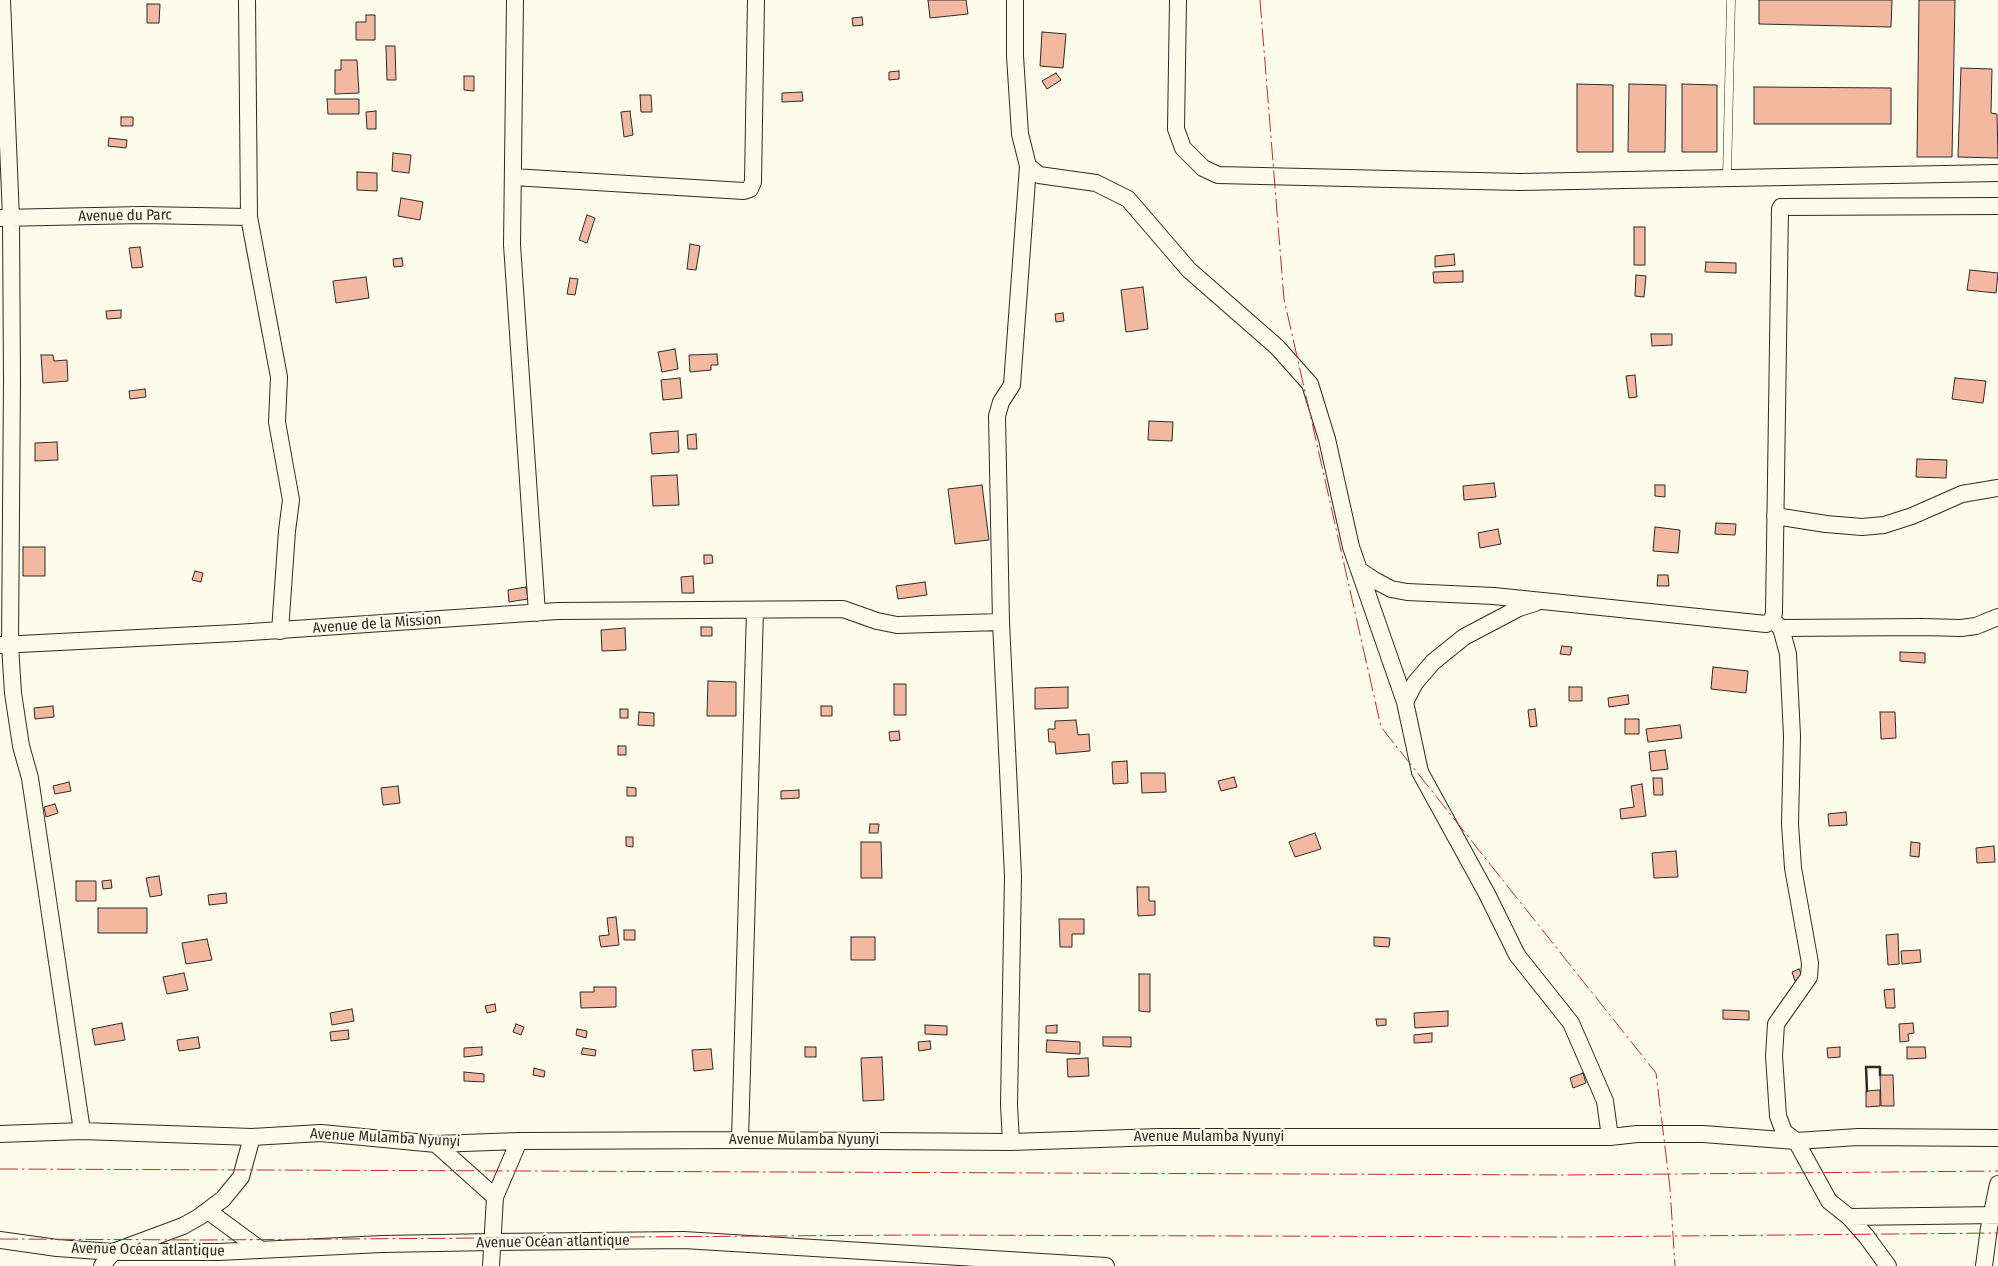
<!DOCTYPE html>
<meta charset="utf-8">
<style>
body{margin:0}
canvas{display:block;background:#fdfbea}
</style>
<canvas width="1998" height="1266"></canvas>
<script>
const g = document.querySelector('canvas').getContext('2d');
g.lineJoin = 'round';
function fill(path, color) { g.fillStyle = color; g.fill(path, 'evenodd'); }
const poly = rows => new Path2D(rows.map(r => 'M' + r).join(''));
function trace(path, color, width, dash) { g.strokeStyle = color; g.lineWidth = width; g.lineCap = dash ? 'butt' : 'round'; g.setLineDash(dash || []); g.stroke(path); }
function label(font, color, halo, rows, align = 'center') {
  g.font = font + ' "Fira Sans Condensed",sans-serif'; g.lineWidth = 4; g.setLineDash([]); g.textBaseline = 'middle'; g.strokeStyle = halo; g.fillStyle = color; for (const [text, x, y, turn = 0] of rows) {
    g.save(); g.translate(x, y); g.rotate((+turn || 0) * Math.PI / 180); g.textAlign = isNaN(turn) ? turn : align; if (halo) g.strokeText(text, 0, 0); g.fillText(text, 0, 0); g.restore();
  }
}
const building = poly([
 [928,0,966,0,968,14,930,18,928,0],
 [1759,0,1892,0,1891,27,1759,24,1759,0],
 [1919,0,1955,0,1952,157,1917,157,1919,0],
 [147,4,160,4,159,23,147,23,147,4],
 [366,15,375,15,375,40,356,40,356,22,366,22,366,15],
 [862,17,863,25,853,26,852,18,862,17],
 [1042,32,1066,34,1063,68,1040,66,1042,32],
 [386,46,395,46,396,80,387,80,386,46],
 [341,60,357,60,359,93,335,94,335,70,341,70,341,60],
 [1961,68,1992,69,1991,113,1997,114,1998,158,1958,157,1961,68],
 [899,71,899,79,889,80,889,72,899,71],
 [1056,73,1061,80,1047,89,1042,81,1056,73],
 [464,76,474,76,474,91,464,90,464,76],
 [1577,84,1613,85,1613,152,1577,152,1577,84],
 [1629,84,1666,85,1665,152,1628,152,1629,84],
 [1682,84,1717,85,1717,152,1682,152,1682,84],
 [1754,87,1891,88,1891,124,1754,124,1754,87],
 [802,92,803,101,782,102,782,93,802,92],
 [640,95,651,95,652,112,641,112,640,95],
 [327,99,359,99,359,114,328,114,327,99],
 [376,111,376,129,367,129,366,112,376,111],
 [630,111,633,135,624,137,621,112,630,111],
 [121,117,133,117,133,126,121,126,121,117],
 [109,138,127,140,126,148,108,146,109,138],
 [393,153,411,155,409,173,392,171,393,153],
 [357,172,377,173,377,191,357,190,357,172],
 [401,198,423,202,420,220,398,216,401,198],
 [587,215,595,218,587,243,579,240,587,215],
 [1634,227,1645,227,1645,265,1634,265,1634,227],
 [690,244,700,246,696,270,687,269,690,244],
 [140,247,143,267,132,268,129,248,140,247],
 [1454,254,1455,265,1435,267,1435,256,1454,254],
 [402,258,403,266,394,267,393,259,402,258],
 [1706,262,1736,263,1736,273,1705,272,1706,262],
 [1970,270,1998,273,1996,293,1967,290,1970,270],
 [1463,271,1463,282,1434,283,1433,272,1463,271],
 [1636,275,1646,276,1644,297,1635,296,1636,275],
 [366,277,369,298,336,303,333,281,366,277],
 [570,278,578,279,575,295,567,294,570,278],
 [1143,287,1148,329,1126,332,1121,290,1143,287],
 [121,310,121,318,107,319,106,311,121,310],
 [1063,313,1064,321,1056,322,1055,314,1063,313],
 [1651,334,1672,334,1672,345,1652,346,1651,334],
 [675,349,678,369,662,372,658,352,675,349],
 [717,354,718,365,711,365,711,370,690,372,689,355,717,354],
 [41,355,53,355,54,361,67,360,68,381,43,383,41,355],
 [1635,375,1637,397,1629,398,1626,376,1635,375],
 [680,378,682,398,663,400,661,380,680,378],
 [1955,378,1986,381,1983,403,1952,399,1955,378],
 [145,389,146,397,130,399,129,391,145,389],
 [1149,421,1173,422,1172,441,1148,440,1149,421],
 [678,431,679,452,652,454,650,433,678,431],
 [696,434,697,449,688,449,687,435,696,434],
 [57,442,58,460,35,461,35,443,57,442],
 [1917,459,1947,460,1946,478,1916,477,1917,459],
 [677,475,679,505,653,506,651,476,677,475],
 [1494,483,1496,497,1464,500,1463,486,1494,483],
 [982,485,989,540,955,544,948,489,982,485],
 [1655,485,1665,485,1665,497,1655,496,1655,485],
 [1716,523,1736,524,1735,535,1715,534,1716,523],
 [1655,527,1680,530,1678,553,1653,551,1655,527],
 [1498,529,1501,544,1480,548,1478,533,1498,529],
 [23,547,45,547,45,576,23,576,23,547],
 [704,555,712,555,713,563,704,564,704,555],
 [195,571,203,573,201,582,192,580,195,571],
 [1658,575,1668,575,1669,586,1657,586,1658,575],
 [693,576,694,593,682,593,681,577,693,576],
 [925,582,927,595,898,599,896,586,925,582],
 [526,587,528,599,509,602,508,590,526,587],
 [701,627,712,627,712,636,701,636,701,627],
 [625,628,626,650,602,651,601,630,625,628],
 [1562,646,1572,647,1570,655,1560,654,1562,646],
 [1900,652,1925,653,1925,663,1900,661,1900,652],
 [1713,667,1748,671,1746,693,1711,689,1713,667],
 [708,681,736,682,736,716,707,716,708,681],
 [894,684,906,684,906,715,894,715,894,684],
 [1068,687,1068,708,1035,709,1035,688,1068,687],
 [1569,687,1582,687,1582,701,1569,701,1569,687],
 [1628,695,1629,704,1609,707,1608,698,1628,695],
 [53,706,54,717,35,719,34,708,53,706],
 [821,706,832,706,832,716,821,716,821,706],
 [620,709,628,709,628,718,620,718,620,709],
 [1535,709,1537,726,1530,727,1528,710,1535,709],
 [639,712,654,713,654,726,638,725,639,712],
 [1880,712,1895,712,1896,738,1881,739,1880,712],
 [1625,719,1639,719,1639,734,1625,734,1625,719],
 [1076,720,1078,735,1089,734,1090,751,1056,754,1055,742,1049,742,1048,729,1055,729,1055,721,1076,720],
 [1680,725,1682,738,1648,742,1646,729,1680,725],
 [899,731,900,740,890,741,889,732,899,731],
 [618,746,626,746,626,755,618,755,618,746],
 [1665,750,1668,769,1651,771,1649,752,1665,750],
 [1127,761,1128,783,1113,784,1112,762,1127,761],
 [1141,773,1165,773,1166,792,1142,793,1141,773],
 [1234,777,1237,787,1221,791,1218,781,1234,777],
 [1653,778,1662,778,1663,795,1654,795,1653,778],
 [69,782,71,791,55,794,53,786,69,782],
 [1642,784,1646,816,1621,819,1620,809,1634,807,1631,786,1642,784],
 [398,786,400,803,383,805,381,788,398,786],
 [627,787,636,788,636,796,627,796,627,787],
 [799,790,799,798,781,799,781,791,799,790],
 [55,804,58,813,46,817,44,807,55,804],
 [1846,812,1847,825,1829,826,1828,814,1846,812],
 [870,824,879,824,878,833,869,833,870,824],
 [1315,833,1321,849,1295,857,1289,842,1315,833],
 [626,837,633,837,633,847,626,846,626,837],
 [861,842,881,842,882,878,861,878,861,842],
 [1911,842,1920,843,1919,857,1910,856,1911,842],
 [1994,846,1995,862,1977,863,1976,848,1994,846],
 [1676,851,1678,877,1654,878,1652,853,1676,851],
 [159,876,162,895,150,897,146,878,159,876],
 [111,880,112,888,103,889,102,881,111,880],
 [76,881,96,881,96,901,76,901,76,881],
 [1137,887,1149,887,1149,901,1155,901,1155,915,1138,916,1137,887],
 [226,893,227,903,209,905,208,895,226,893],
 [98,908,147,908,147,933,98,933,98,908],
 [616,917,619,945,601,947,599,936,609,935,607,918,616,917],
 [1059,919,1084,919,1084,934,1072,934,1072,947,1060,947,1059,919],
 [624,930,635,930,635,940,624,940,624,930],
 [1898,934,1899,964,1888,965,1886,935,1898,934],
 [851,937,875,937,875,960,851,960,851,937],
 [1374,937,1390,938,1389,947,1374,946,1374,937],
 [207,939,212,960,186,964,182,943,207,939],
 [1920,950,1921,962,1902,964,1901,951,1920,950],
 [1799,969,1803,978,1795,981,1792,972,1799,969],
 [184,973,188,990,167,994,163,977,184,973],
 [1139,974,1150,974,1150,1012,1139,1011,1139,974],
 [594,987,616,987,616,1007,581,1008,580,992,594,992,594,987],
 [1894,989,1895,1008,1886,1008,1884,990,1894,989],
 [495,1004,496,1011,487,1013,485,1006,495,1004],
 [352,1009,354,1021,332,1025,330,1013,352,1009],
 [1723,1010,1749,1011,1749,1020,1723,1019,1723,1010],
 [1448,1011,1448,1026,1415,1028,1414,1013,1448,1011],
 [1376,1019,1386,1019,1386,1025,1377,1026,1376,1019],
 [122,1023,125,1040,95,1045,92,1029,122,1023],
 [1913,1023,1914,1033,1908,1034,1909,1041,1900,1042,1899,1024,1913,1023],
 [516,1024,524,1027,521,1035,513,1032,516,1024],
 [925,1025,947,1026,947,1035,925,1034,925,1025],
 [1057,1025,1057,1033,1046,1033,1046,1026,1057,1025],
 [577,1029,587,1031,586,1038,576,1035,577,1029],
 [348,1030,349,1039,331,1041,330,1032,348,1030],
 [1432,1033,1432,1042,1414,1043,1414,1035,1432,1033],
 [198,1037,200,1048,179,1051,177,1040,198,1037],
 [1103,1037,1131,1037,1131,1047,1103,1046,1103,1037],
 [1047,1040,1080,1042,1080,1054,1046,1052,1047,1040],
 [930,1041,931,1049,919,1051,918,1042,930,1041],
 [482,1047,482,1055,464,1057,464,1048,482,1047],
 [805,1047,816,1047,816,1057,805,1057,805,1047],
 [1840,1047,1840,1057,1828,1058,1827,1048,1840,1047],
 [1907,1047,1925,1047,1926,1058,1907,1059,1907,1047],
 [583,1048,596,1050,595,1056,581,1054,583,1048],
 [711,1049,713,1069,694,1071,692,1050,711,1049],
 [882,1057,884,1100,863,1101,861,1058,882,1057],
 [1088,1058,1089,1076,1068,1077,1067,1059,1088,1058],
 [534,1068,545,1071,544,1077,533,1075,534,1068],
 [464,1072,484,1074,484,1082,464,1081,464,1072],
 [1583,1073,1586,1083,1573,1088,1570,1078,1583,1073],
 [1880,1075,1893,1075,1894,1106,1881,1106,1880,1075],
 [1880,1090,1880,1106,1866,1107,1866,1091,1880,1090]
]);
const service = poly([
 [1727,177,1731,0]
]);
const minor = poly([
 [2,0,11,218,12,380,10,645,13,693,21,746,30,778,82,1131],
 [247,0,249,217,279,377,277,422,291,500,287,531,280,631],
 [515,0,512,245,537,613],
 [1015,0,1015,56,1020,134,1028,166,1039,175,1096,183,1128,199,1189,270,1277,347,1310,384,1327,439,1351,547,1405,702,1420,772,1487,894,1517,955,1571,1023,1605,1101,1610,1137],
 [1178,0,1176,129,1183,148,1203,168,1218,175,1520,182,1998,173],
 [513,177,744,191,750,189,753,182,756,0],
 [0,218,142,215,249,217],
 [1775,516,1826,524,1862,527,1884,525,1912,516,1962,494,1998,488],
 [1359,570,1374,580,1391,589,1407,592,1494,596,1766,624,1772,620,1774,613,1780,209,1781,207,1998,206],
 [1772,620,1781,628,1788,654,1792,736,1790,824,1793,868,1810,963,1809,977,1776,1024,1774,1056,1778,1116,1784,1132,1796,1141,1829,1201,1849,1217,1866,1236,1888,1266],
 [1781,628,1922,627,1961,628,1976,626,1998,617],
 [0,645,236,633,558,611,843,609,877,621,897,625,1001,622],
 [1405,702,1415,683,1433,662,1464,637,1519,608,1535,603],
 [0,1134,82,1131,252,1137,321,1133,436,1144,519,1141,740,1140,1011,1142,1159,1137,1610,1137,1637,1134,1703,1134,1796,1141,1858,1137,1998,1138],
 [740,1140,755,610],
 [1011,1142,1009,1105,1013,876,1001,622,997,416,1001,402,1012,385,1028,166],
 [436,1144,495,1197],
 [208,1211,261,1250],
 [1849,1217,1998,1215],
 [0,1240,57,1248,113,1252,218,1252,382,1244,493,1242,684,1240,1106,1266],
 [102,1266,113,1252,183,1226,199,1217,223,1199,241,1177,252,1137],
 [491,1266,495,1197,519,1141],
 [1984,1266,1989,1228,1998,1184]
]);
const wall = poly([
 [1867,1091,1866,1067,1880,1067,1880,1075]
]);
const power = poly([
 [1260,0,1284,299,1381,727,1656,1073,1670,1188,1675,1266],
 [0,1169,1566,1175,1998,1171],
 [0,1239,202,1240,913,1235,1572,1237,1998,1233]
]);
const streetNames = [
 ["Avenue du Parc",125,216,-1],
 ["Avenue de la Mission",377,624,-4],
 ["Avenue Mulamba Nyunyi",1209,1137],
 ["Avenue Mulamba Nyunyi",385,1138,3],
 ["Avenue Mulamba Nyunyi",804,1140],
 ["Avenue Océan atlantique",553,1242,-1],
 ["Avenue Océan atlantique",148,1250,1]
];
fill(building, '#f2b8a0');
trace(building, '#2b2b2b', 1);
trace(service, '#2b2b2b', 9);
trace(minor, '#2b2b2b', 18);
trace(service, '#fdfbea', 8);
trace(minor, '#fdfbea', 16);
trace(wall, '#2b2b2b', 2.5);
trace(power, '#c62828', 1, [18, 4, 2.5, 4]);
label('15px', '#2b2b2b', '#fdfbea', streetNames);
</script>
